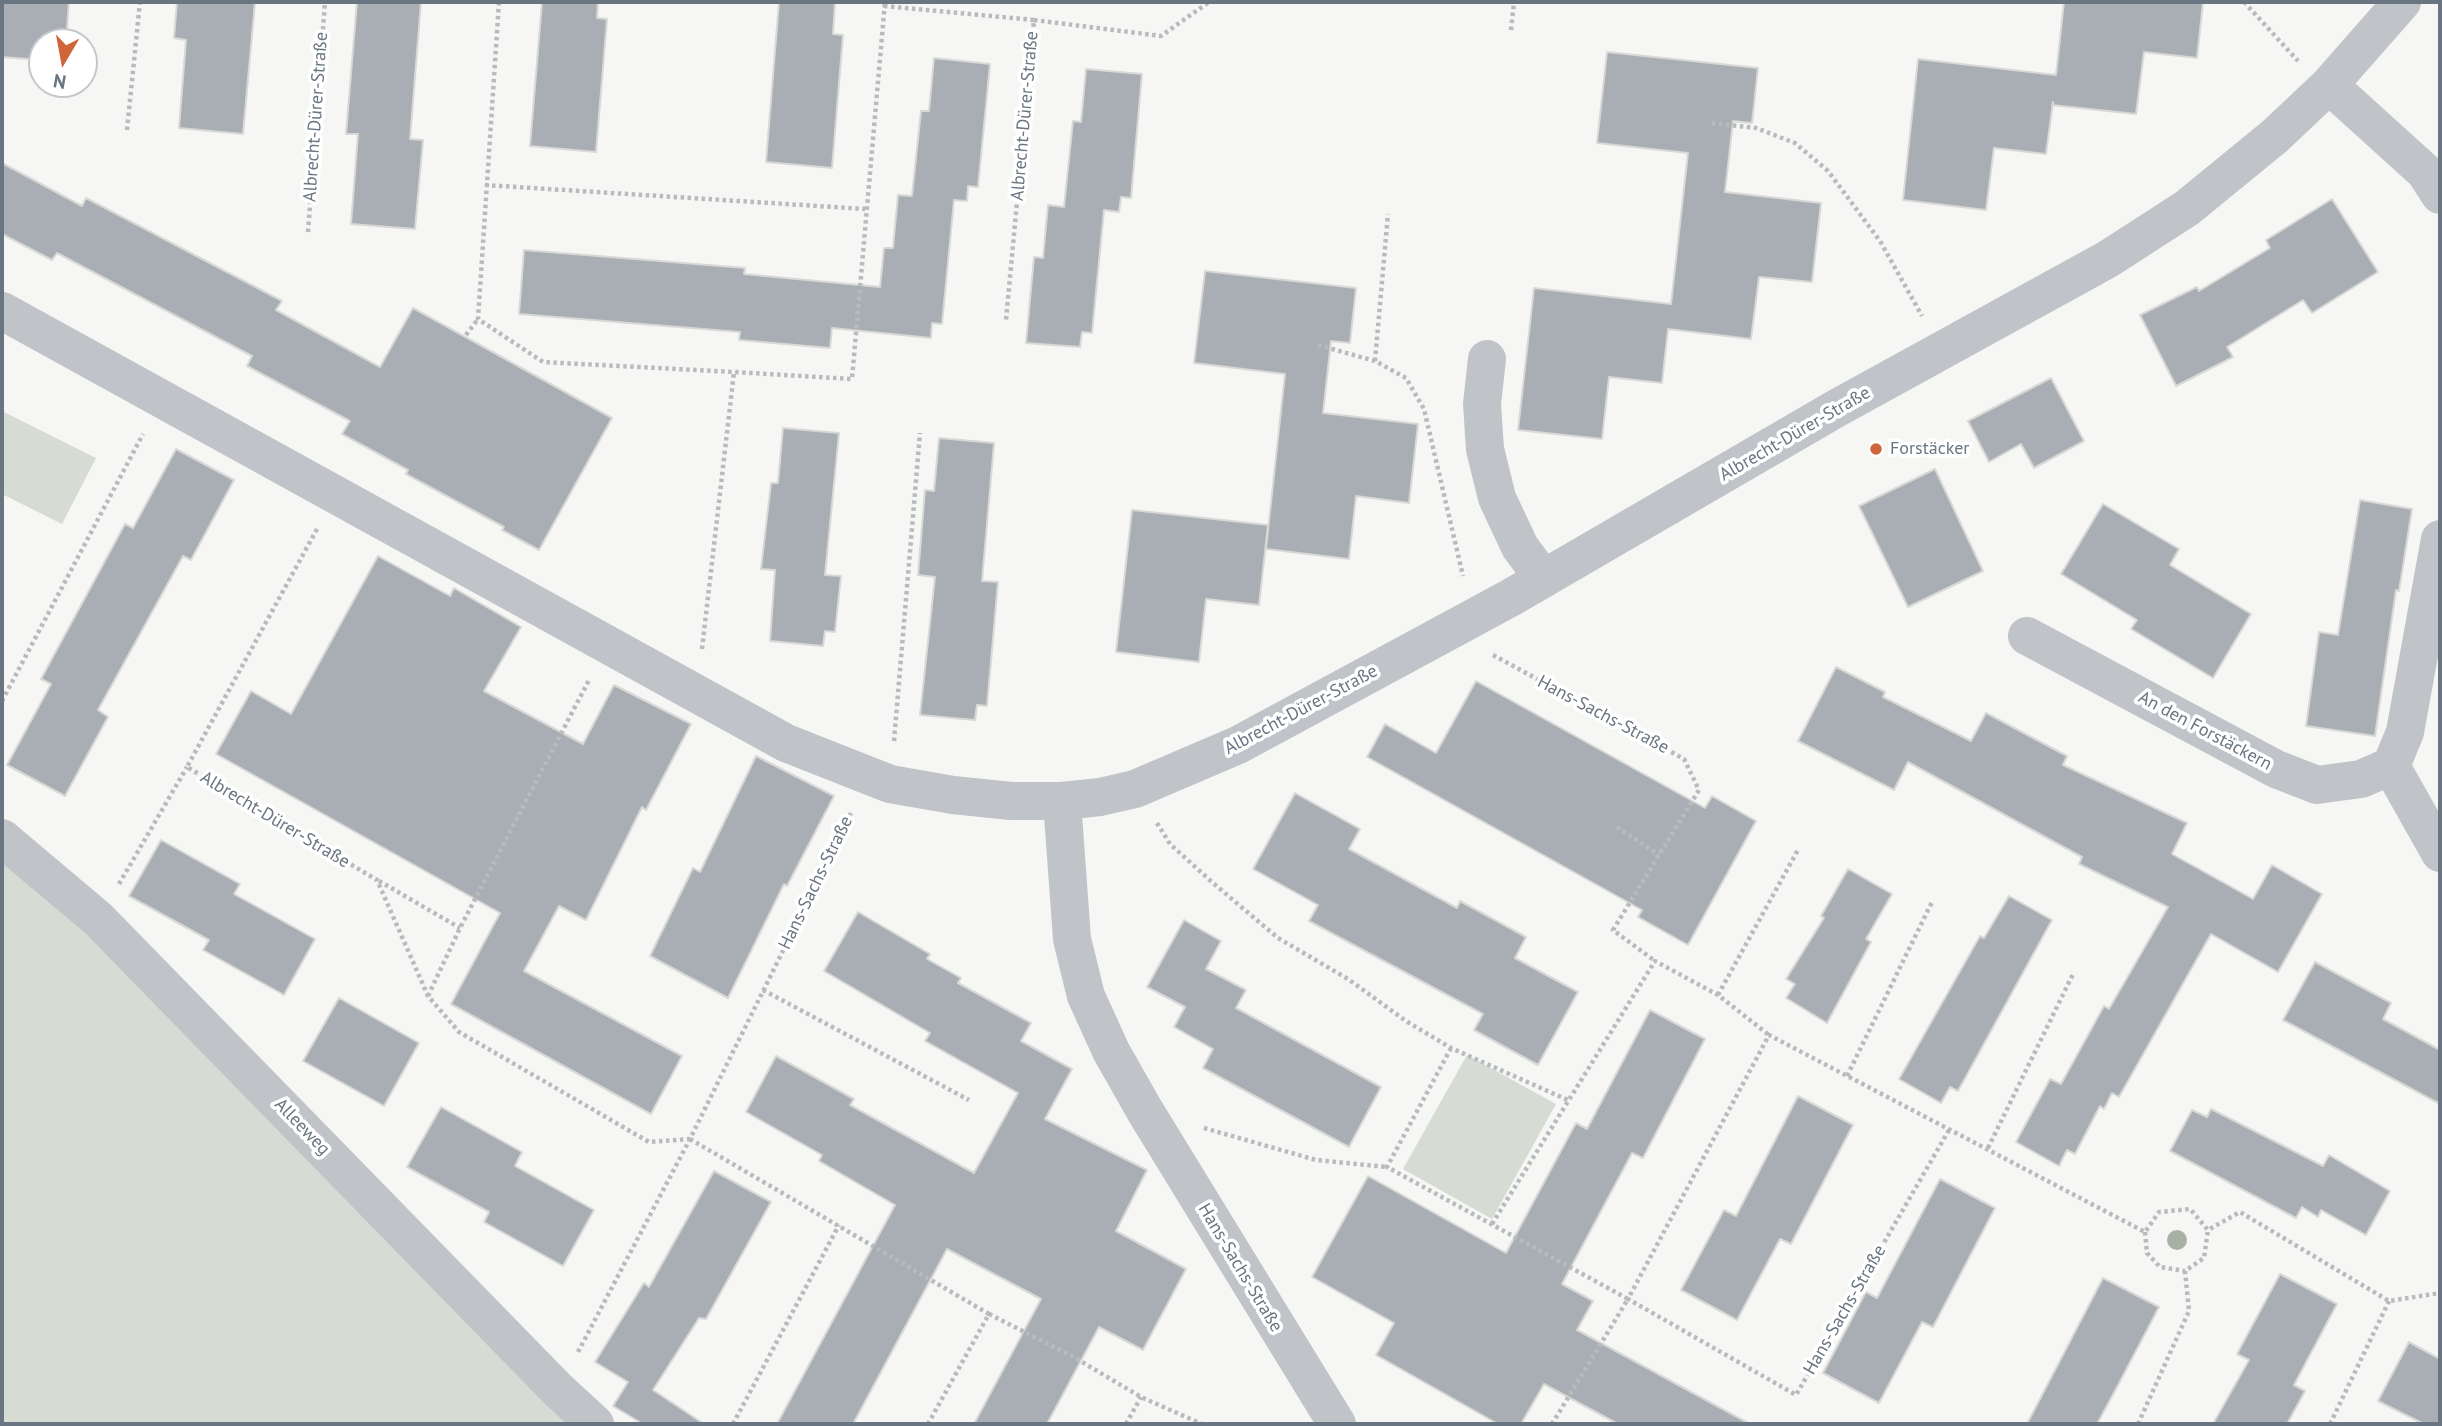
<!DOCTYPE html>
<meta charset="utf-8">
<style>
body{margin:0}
#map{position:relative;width:2442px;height:1426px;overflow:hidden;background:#f6f6f4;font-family:"PT Sans",sans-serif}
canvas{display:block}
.frame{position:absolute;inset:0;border:4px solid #697581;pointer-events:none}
.north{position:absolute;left:28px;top:28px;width:70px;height:70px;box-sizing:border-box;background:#fff;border:2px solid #c3c8cd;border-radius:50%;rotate:190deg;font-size:19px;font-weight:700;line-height:28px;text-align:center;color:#697581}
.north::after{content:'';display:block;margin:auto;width:24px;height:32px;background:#cf663b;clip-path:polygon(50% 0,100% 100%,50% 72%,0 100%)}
</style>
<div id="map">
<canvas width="2442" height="1426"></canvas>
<div class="frame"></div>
<div class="north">N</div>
</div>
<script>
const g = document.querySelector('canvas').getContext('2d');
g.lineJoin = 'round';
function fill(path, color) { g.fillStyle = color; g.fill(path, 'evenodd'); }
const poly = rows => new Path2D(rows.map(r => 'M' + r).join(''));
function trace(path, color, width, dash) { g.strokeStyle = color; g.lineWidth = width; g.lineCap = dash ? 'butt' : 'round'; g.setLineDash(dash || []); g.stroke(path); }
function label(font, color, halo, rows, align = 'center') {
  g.font = font + ' "PT Sans",sans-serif'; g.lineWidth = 7; g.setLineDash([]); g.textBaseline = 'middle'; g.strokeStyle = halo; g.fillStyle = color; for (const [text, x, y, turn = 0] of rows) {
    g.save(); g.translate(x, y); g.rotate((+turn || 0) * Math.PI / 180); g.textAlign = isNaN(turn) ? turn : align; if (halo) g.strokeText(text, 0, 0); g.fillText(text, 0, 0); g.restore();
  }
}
const green = poly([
 [2,411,96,458,62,524,2,494],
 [2,854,83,931,581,1424,2,1424],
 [1467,1055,1556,1104,1492,1219,1403,1169]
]);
const building = poly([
 [3,2,69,2,66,42,42,42,42,60,2,57,3,2],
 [177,2,255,2,243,134,179,128,186,40,174,38,177,2],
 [357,2,421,2,410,139,423,140,415,229,351,224,358,134,346,134,357,2],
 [542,2,598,2,597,18,607,19,596,152,530,146,542,2],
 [779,2,835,2,833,34,843,35,832,168,766,162,779,2],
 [2064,2,2203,2,2197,58,2144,52,2136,114,2052,105,2053,102,2046,154,1994,148,1986,210,1903,200,1918,59,2056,75,2064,2],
 [1607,52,1758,68,1752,123,1733,121,1725,192,1821,203,1812,282,1759,277,1751,339,1668,329,1662,383,1609,377,1602,439,1518,430,1534,288,1671,304,1688,153,1597,143,1607,52],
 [934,58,990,64,978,187,968,186,967,201,954,200,942,324,932,323,931,338,832,328,830,348,739,340,740,332,519,314,524,250,745,268,744,274,880,287,884,248,893,248,898,195,912,196,921,111,929,111,934,58],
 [1086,69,1142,74,1131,198,1121,197,1119,212,1104,210,1092,333,1082,332,1080,347,1026,343,1034,257,1043,258,1048,205,1064,207,1073,121,1081,122,1086,69],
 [2,163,82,206,86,198,282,301,276,310,380,367,413,308,612,418,539,550,502,530,504,527,406,474,408,470,342,434,350,421,247,366,252,356,57,253,52,260,2,234,2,163],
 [2332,199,2378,272,2312,313,2303,300,2227,347,2233,357,2176,386,2140,315,2197,287,2199,291,2270,248,2266,240,2332,199],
 [1205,271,1356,288,1350,343,1331,341,1323,413,1418,424,1409,503,1356,496,1349,559,1266,549,1285,374,1194,363,1205,271],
 [2051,378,2084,441,2034,468,2021,444,1989,462,1968,421,2051,378],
 [783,428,839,433,825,575,841,576,835,632,825,631,823,646,770,641,775,570,761,569,771,483,778,483,783,428],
 [939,438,994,443,982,581,998,582,987,706,977,705,975,720,920,715,935,577,918,575,925,490,934,491,939,438],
 [176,449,234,480,191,560,183,556,98,710,108,717,65,796,7,765,51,684,41,679,125,524,133,528,176,449],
 [1935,469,1983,571,1908,607,1859,506,1935,469],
 [2360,500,2412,509,2399,591,2396,590,2375,736,2306,726,2319,632,2338,635,2360,500],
 [2103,504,2179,549,2170,565,2251,614,2213,678,2131,629,2137,620,2061,574,2103,504],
 [1132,510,1268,525,1259,605,1206,599,1199,662,1116,652,1132,510],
 [378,556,450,596,454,588,521,627,484,691,583,744,614,685,691,724,646,810,642,807,586,920,559,906,524,971,682,1056,651,1114,451,1004,500,913,216,754,251,691,291,714,378,556],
 [1836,667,1885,692,1883,697,1971,741,1986,713,2067,756,2063,765,2187,823,2172,854,2253,899,2272,865,2322,894,2278,972,2211,934,2119,1097,2112,1093,2104,1109,2100,1106,2075,1154,2067,1150,2059,1166,2016,1142,2050,1079,2061,1084,2104,1006,2109,1009,2168,907,2079,864,2082,857,1908,762,1894,790,1798,741,1836,667],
 [1476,681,1705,808,1712,796,1756,821,1688,945,1638,917,1642,910,1367,757,1385,724,1436,753,1476,681],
 [756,756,834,796,787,886,784,884,728,998,650,956,693,868,700,872,756,756],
 [1295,793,1360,829,1349,849,1457,908,1460,901,1526,937,1515,958,1578,992,1538,1065,1474,1030,1483,1014,1309,921,1318,905,1253,869,1295,793],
 [161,840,240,884,234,894,315,939,284,995,203,950,209,940,129,896,161,840],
 [1848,869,1892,894,1866,939,1871,942,1827,1023,1786,998,1795,984,1786,979,1824,918,1821,916,1848,869],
 [2009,896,2052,920,1958,1091,1950,1087,1941,1103,1899,1079,1980,936,1984,938,2009,896],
 [858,912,930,954,927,959,961,978,958,983,1031,1023,1021,1041,1072,1069,1045,1119,1147,1170,1116,1231,1186,1269,1143,1350,1099,1327,1047,1424,974,1424,1041,1299,947,1249,853,1424,777,1424,895,1205,819,1161,822,1155,746,1112,776,1056,854,1099,850,1105,974,1173,1018,1093,925,1041,930,1033,824,971,858,912],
 [1184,920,1221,941,1206,969,1246,990,1236,1008,1381,1087,1349,1147,1203,1068,1213,1049,1174,1027,1185,1007,1147,987,1184,920],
 [2315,962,2391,1003,2383,1019,2440,1050,2440,1104,2283,1020,2315,962],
 [339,998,419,1043,384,1106,303,1061,339,998],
 [1650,1010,1705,1039,1643,1158,1632,1153,1562,1284,1593,1301,1577,1330,1750,1424,1618,1424,1544,1384,1521,1424,1498,1424,1376,1355,1394,1323,1312,1277,1368,1176,1506,1253,1576,1123,1587,1129,1650,1010],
 [1798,1096,1853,1125,1791,1244,1780,1239,1737,1320,1681,1290,1724,1210,1736,1216,1798,1096],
 [441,1107,522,1152,515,1166,594,1210,563,1266,484,1222,489,1212,407,1167,441,1107],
 [2211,1109,2323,1166,2329,1155,2390,1191,2366,1235,2321,1210,2318,1217,2302,1207,2296,1218,2170,1151,2192,1110,2207,1117,2211,1109],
 [714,1171,771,1202,706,1319,699,1318,653,1390,704,1424,643,1424,613,1406,628,1382,595,1362,644,1283,649,1287,714,1171],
 [1940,1179,1995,1208,1933,1327,1922,1322,1879,1403,1823,1373,1866,1292,1877,1298,1940,1179],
 [2280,1274,2337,1304,2294,1385,2305,1391,2287,1424,2213,1424,2249,1360,2237,1354,2280,1274],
 [2103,1278,2159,1307,2117,1387,2097,1424,2027,1424,2103,1278],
 [2409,1342,2440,1359,2440,1424,2424,1424,2378,1401,2409,1342]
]);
const path = poly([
 [499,2,478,319,543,362,734,372],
 [2244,2,2298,61],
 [884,6,1034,20,1006,320],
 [1034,20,1161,36,1209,2],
 [1511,30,1514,2],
 [1712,123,1756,128,1795,143,1828,171,1880,241,1922,316],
 [127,130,140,2],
 [485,185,865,209],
 [308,232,325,2],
 [466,335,478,319],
 [1318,345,1375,361,1406,378,1424,409,1463,576],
 [1375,361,1388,214],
 [317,529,187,767,377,880,428,996,459,1032,649,1142,690,1139],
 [702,649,734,372,852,379,885,2],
 [1493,655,1684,759,1699,790,1613,930,1655,961],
 [2,701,143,434],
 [894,741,920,433],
 [1157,823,1170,844,1213,883,1278,938,1348,979,1406,1021,1451,1048,1570,1101],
 [1617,827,1659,855],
 [379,881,460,928],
 [119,884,187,767],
 [763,990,969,1100],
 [1718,995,1799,848],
 [428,996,460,928,589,680],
 [1451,1048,1387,1167,1628,1299,1552,1424],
 [1847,1076,1932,902],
 [1204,1128,1316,1160,1387,1167],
 [1949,1130,1796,1395,1628,1299,1769,1035,2145,1232,2159,1212,2190,1209,2208,1230,2240,1212,2389,1301,2440,1293],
 [690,1139,989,1314,928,1424],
 [1988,1148,2073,974],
 [1492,1224,1655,961,1718,995,1769,1035],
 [2145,1232,2147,1253,2160,1267,2185,1271],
 [989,1314,1072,1356,1141,1397,1202,1424],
 [578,1352,690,1139,851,813],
 [733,1424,839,1225],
 [1126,1424,1141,1397],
 [2138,1424,2189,1311,2185,1271,2204,1258,2208,1230],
 [2330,1424,2389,1301]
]);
const minor = poly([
 [2329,85,2425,172,2440,195],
 [2,311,786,743,890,784,953,795,1011,801,1062,801,1100,797,1135,789,1238,745,1510,598,1837,408,2108,259,2187,208,2275,136,2329,85,2402,2],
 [1487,359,1482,404,1485,449,1497,498,1520,547,1543,578],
 [2027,636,2276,769,2317,785,2361,779,2391,766,2405,732,2440,539],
 [2391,766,2440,853],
 [1062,801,1072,939,1086,996,1111,1051,1145,1111,1337,1424],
 [2,838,98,919,558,1390,595,1424]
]);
const trees = [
 [2177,1240]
];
const markers = [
 [1876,449,7,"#cf663b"]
];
const streetNames = [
 ["Albrecht-Dürer-Straße",1025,116,-85],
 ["Albrecht-Dürer-Straße",316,117,-86],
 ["Albrecht-Dürer-Straße",1795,434,-30],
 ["Albrecht-Dürer-Straße",1301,710,-28],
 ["Hans-Sachs-Straße",1603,715,28],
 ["An den Forstäckern",2205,731,28],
 ["Albrecht-Dürer-Straße",275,820,31],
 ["Hans-Sachs-Straße",816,883,-64],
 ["Alleeweg",302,1127,46],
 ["Hans-Sachs-Straße",1240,1268,59],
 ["Hans-Sachs-Straße",1845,1310,-60]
];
const poiNames = [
 ["Forstäcker",1890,449]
];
fill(green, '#d6dbd3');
fill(building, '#a8aeb3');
trace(building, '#d8d8d6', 2);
trace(path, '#b8bbbd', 4.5, [3.5, 3.5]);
trace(minor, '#c0c3c7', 38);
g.fillStyle = '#a8b1a6';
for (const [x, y] of trees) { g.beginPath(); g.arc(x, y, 10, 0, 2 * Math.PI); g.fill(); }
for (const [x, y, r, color] of markers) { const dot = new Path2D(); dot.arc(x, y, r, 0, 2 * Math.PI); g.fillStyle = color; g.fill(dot); trace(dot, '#fff', 2.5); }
label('18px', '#697581', '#fff', streetNames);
label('18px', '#697581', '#fff', poiNames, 'left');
</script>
